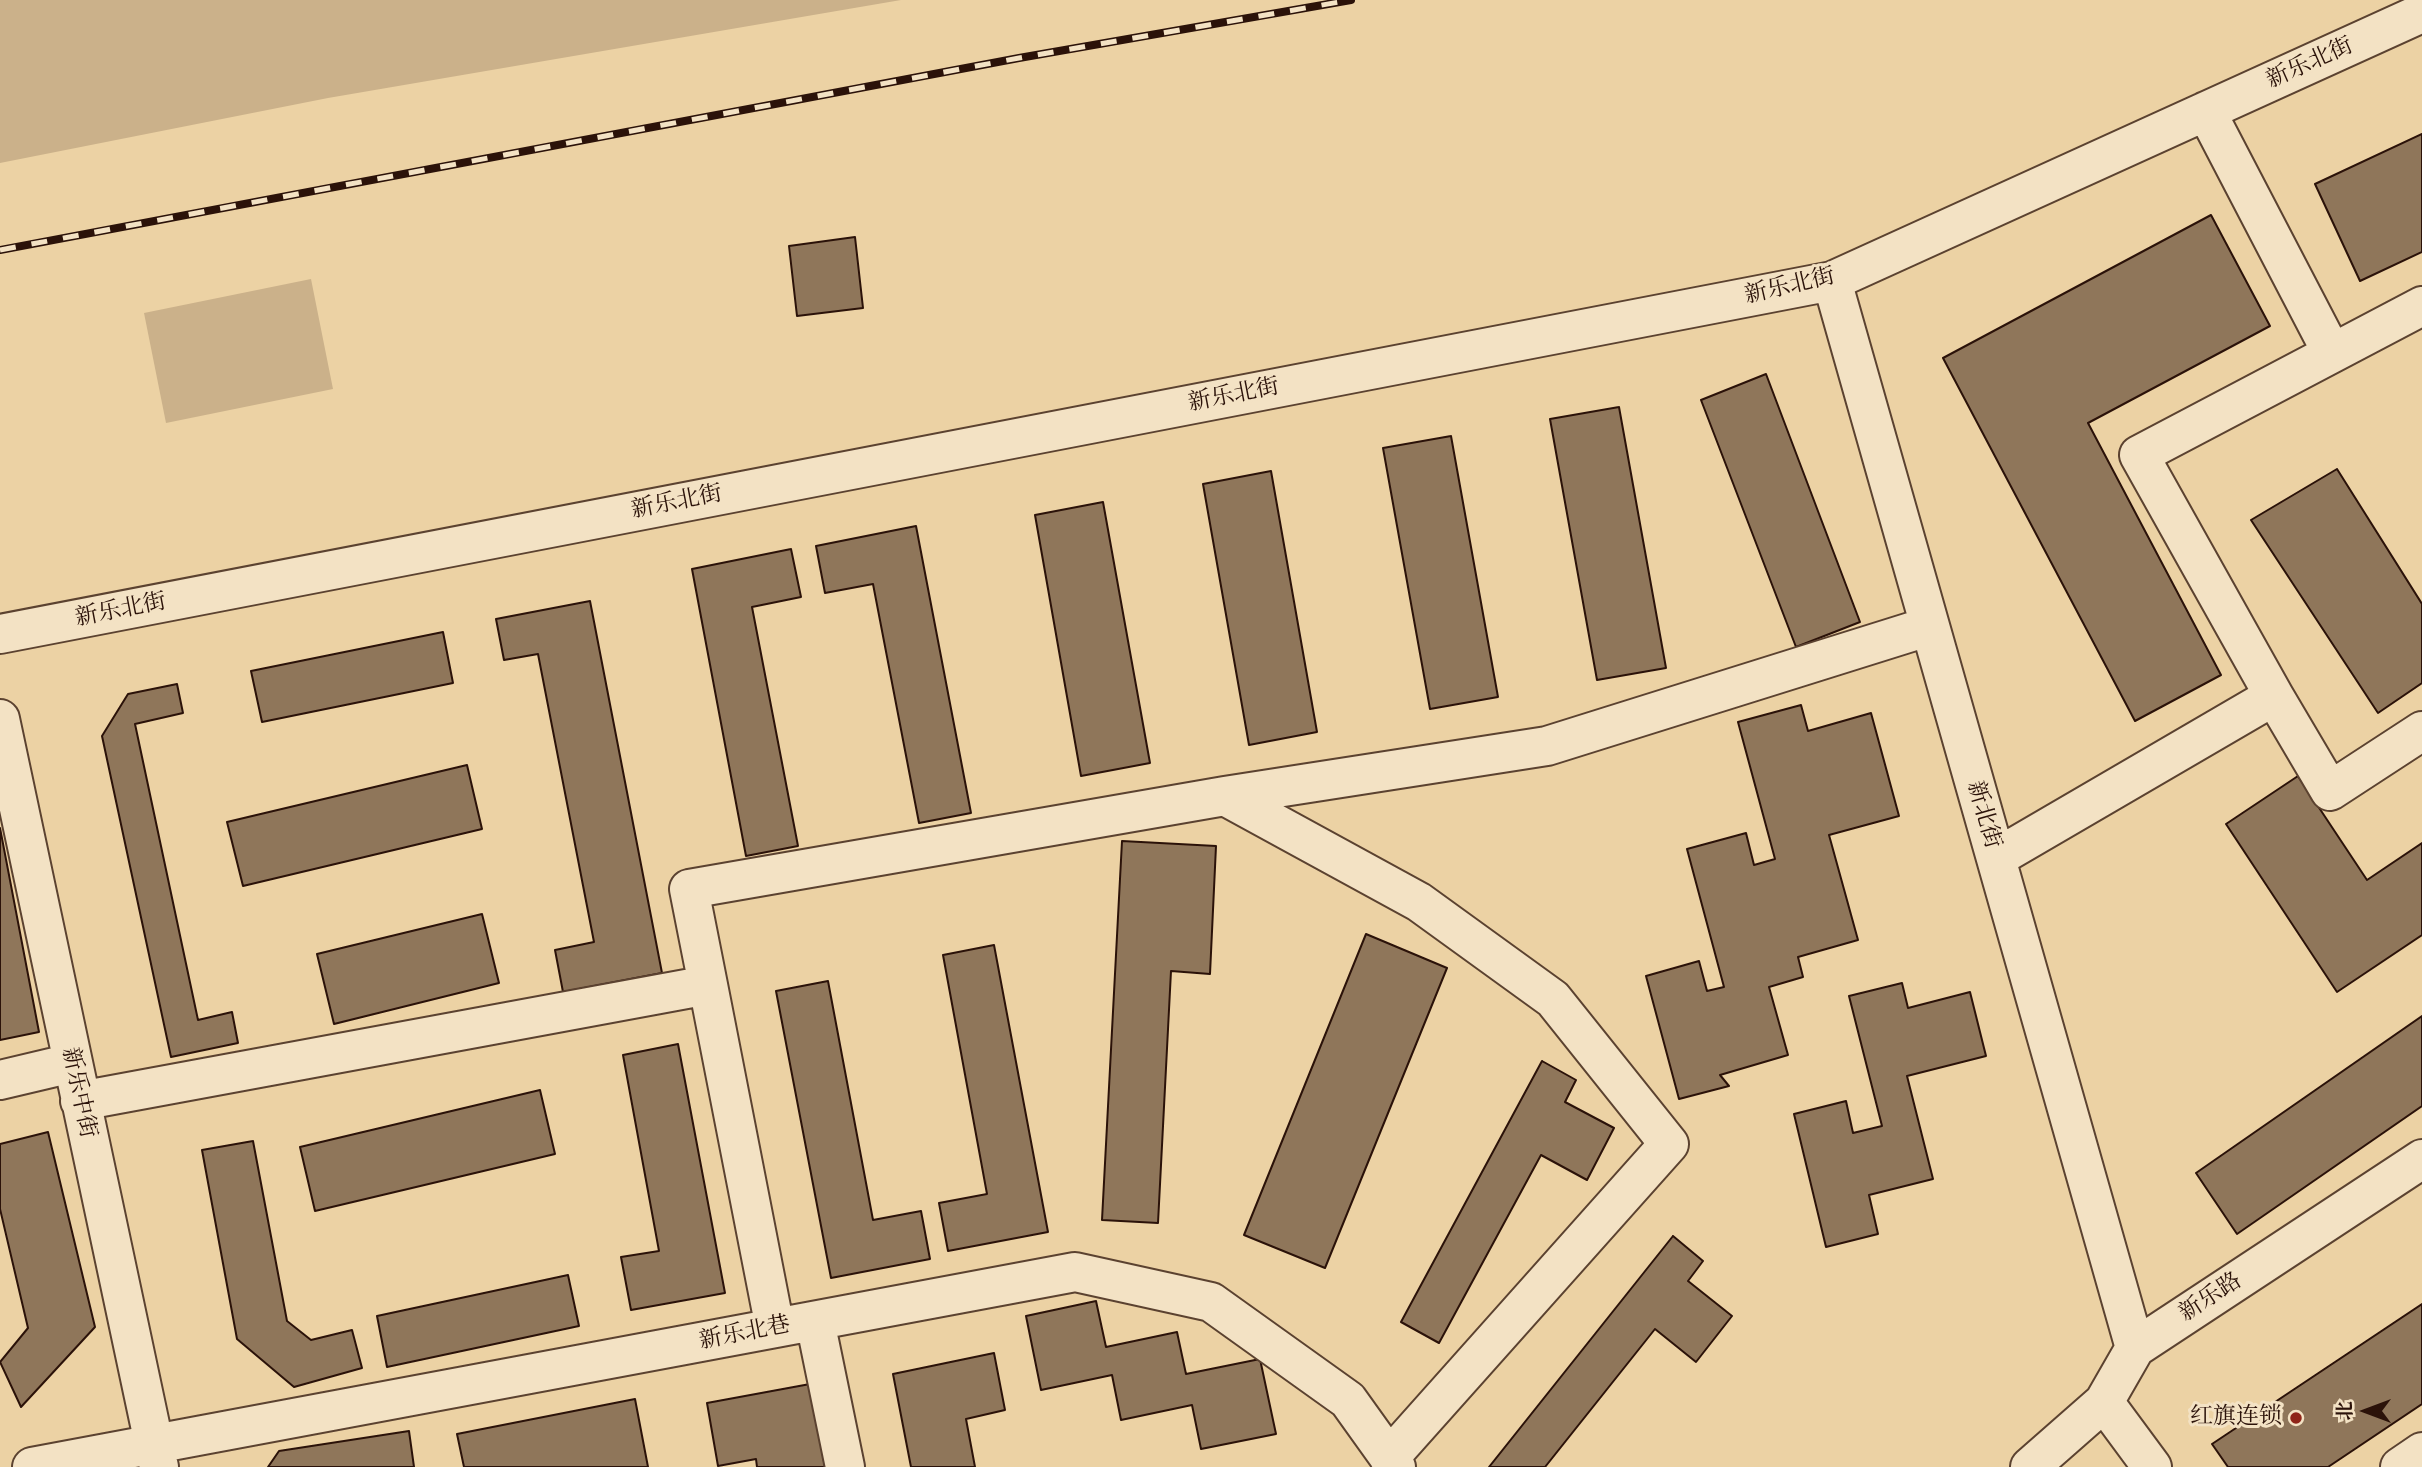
<!DOCTYPE html>
<meta charset="utf-8">
<style>
body{margin:0}
#map{position:relative;width:2422px;height:1467px;overflow:hidden;background:#ecd2a4;font-family:Cardo,"Noto Serif SC",serif}
canvas{display:block}
.north{position:absolute;left:2331px;top:1376px;width:70px;height:70px;-webkit-text-stroke:5px #f3e2c4;paint-order:stroke;rotate:270deg;font-size:19px;font-weight:700;line-height:28px;text-align:center;color:#2b1209}
.north::after{content:'';display:block;margin:auto;width:24px;height:32px;background:#2b1209;clip-path:polygon(50% 0,100% 100%,50% 72%,0 100%)}
</style>
<div id="map">
<canvas width="2422" height="1467"></canvas>
<div class="north">北</div>
</div>
<script>
const g = document.querySelector('canvas').getContext('2d');
g.lineJoin = 'round';
function fill(path, color) { g.fillStyle = color; g.fill(path, 'evenodd'); }
const poly = rows => new Path2D(rows.map(r => 'M' + r).join(''));
function trace(path, color, width, dash) { g.strokeStyle = color; g.lineWidth = width; g.lineCap = dash ? 'butt' : 'round'; g.setLineDash(dash || []); g.stroke(path); }
function label(font, color, halo, rows, align = 'center') {
  g.font = font + ' Cardo,"Noto Serif SC",serif'; g.lineWidth = 6; g.setLineDash([]); g.textBaseline = 'middle'; g.strokeStyle = halo; g.fillStyle = color; for (const [text, x, y, turn = 0] of rows) {
    g.save(); g.translate(x, y); g.rotate((+turn || 0) * Math.PI / 180); g.textAlign = isNaN(turn) ? turn : align; if (halo) g.strokeText(text, 0, 0); g.fillText(text, 0, 0); g.restore();
  }
}
const green = poly([
 [0,0,901,0,328,98,0,163],
 [311,279,333,389,166,423,144,313]
]);
const building = poly([
 [2422,134,2422,252,2360,281,2315,184,2422,134],
 [2211,215,2270,326,2088,423,2221,675,2135,721,1943,358,2211,215],
 [855,237,863,308,797,316,789,246,855,237],
 [1766,374,1860,622,1796,647,1701,400,1766,374],
 [1619,407,1666,668,1597,680,1550,419,1619,407],
 [1451,436,1498,697,1430,709,1383,448,1451,436],
 [2337,469,2422,604,2422,683,2378,713,2251,520,2337,469],
 [1271,471,1317,732,1249,745,1203,484,1271,471],
 [1103,502,1150,763,1081,776,1035,515,1103,502],
 [916,526,971,813,919,823,873,584,825,593,816,546,916,526],
 [791,549,801,597,752,607,798,846,746,856,692,569,791,549],
 [590,601,662,973,563,992,555,950,594,942,538,654,504,660,496,619,590,601],
 [443,632,453,683,262,722,251,671,443,632],
 [177,684,183,713,135,724,198,1020,232,1012,238,1043,171,1057,102,736,128,694,177,684],
 [1801,705,1808,731,1871,713,1899,816,1829,835,1858,940,1798,957,1803,977,1769,987,1788,1055,1720,1075,1729,1086,1679,1099,1646,976,1699,961,1707,991,1724,987,1687,849,1746,833,1754,865,1775,859,1738,722,1801,705],
 [467,765,482,829,243,886,227,822,467,765],
 [2298,776,2367,880,2422,843,2422,935,2337,992,2226,824,2298,776],
 [0,828,39,1032,0,1040,0,828],
 [1122,841,1216,846,1210,974,1171,971,1158,1223,1102,1220,1122,841],
 [482,914,499,983,334,1024,317,954,482,914],
 [1366,934,1447,968,1325,1268,1244,1235,1366,934],
 [994,945,1048,1232,948,1251,939,1203,987,1194,943,955,994,945],
 [828,981,873,1220,921,1211,930,1259,831,1278,776,991,828,981],
 [1902,983,1908,1008,1970,992,1986,1056,1907,1076,1933,1179,1869,1195,1878,1234,1826,1247,1794,1114,1846,1101,1853,1133,1882,1126,1849,996,1902,983],
 [2422,1016,2422,1106,2237,1234,2196,1173,2422,1016],
 [678,1044,725,1293,631,1310,621,1257,659,1251,623,1055,678,1044],
 [1542,1061,1576,1080,1565,1102,1614,1128,1587,1180,1541,1155,1439,1343,1401,1322,1542,1061],
 [540,1090,555,1154,315,1211,300,1147,540,1090],
 [48,1132,95,1327,21,1407,0,1362,28,1328,0,1209,0,1144,48,1132],
 [253,1141,287,1321,311,1340,352,1330,362,1368,294,1387,237,1339,202,1150,253,1141],
 [1673,1236,1703,1261,1688,1281,1732,1316,1696,1362,1655,1329,1545,1467,1489,1467,1673,1236],
 [568,1275,579,1326,387,1367,377,1316,568,1275],
 [1096,1301,1106,1347,1177,1332,1186,1374,1260,1359,1276,1434,1201,1449,1192,1405,1121,1420,1112,1375,1041,1390,1026,1316,1096,1301],
 [2422,1304,2422,1404,2328,1467,2228,1467,2212,1444,2422,1304],
 [994,1353,1005,1410,966,1419,975,1467,911,1467,893,1374,994,1353],
 [810,1384,825,1467,757,1467,756,1459,718,1466,707,1403,810,1384],
 [635,1399,648,1467,464,1467,457,1434,635,1399],
 [409,1431,414,1467,268,1467,279,1451,409,1431]
]);
const minor = poly([
 [2206,111,2332,353],
 [1832,281,2135,1348],
 [2422,306,2139,455,2274,696,2330,791,2422,731],
 [0,634,1832,281,2422,13],
 [0,719,159,1467],
 [1225,796,1419,902,1553,999,1669,1144,1389,1458],
 [1996,858,2274,696],
 [708,985,775,1328],
 [0,1080,72,1063],
 [80,1101,708,985,689,889,1225,796,1547,746,1930,626],
 [815,1321,845,1467],
 [2104,1402,2152,1467],
 [32,1467,1075,1272,1211,1302,1348,1400,1396,1467],
 [2030,1467,2104,1402,2135,1348,2422,1159],
 [2400,1467,2422,1452]
]);
const rail = poly([
 [0,250,1019,58,1351,0]
]);
const markers = [
 [2296,1418,7,"#8f2418"]
];
const streetNames = [
 ["新乐北街",2310,64,-24],
 ["新乐北街",1790,287,-13],
 ["新乐北街",1234,396,-11],
 ["新乐北街",677,503,-11],
 ["新乐北街",121,611,-11],
 ["新北街",1983,815,74],
 ["新乐中街",78,1093,78],
 ["新乐路",2211,1298,-33],
 ["新乐北巷",745,1334,-11]
];
const poiNames = [
 ["红旗连锁",2282,1418]
];
fill(green, '#cbb18a');
fill(building, '#8f765a');
trace(building, '#2b1209', 2);
trace(minor, '#5b4230', 42);
trace(minor, '#f3e2c4', 38);
trace(rail, '#2b1209', 8);
trace(rail, '#f3e2c4', 5, [16]);
for (const [x, y, r, color] of markers) { const dot = new Path2D(); dot.arc(x, y, r, 0, 2 * Math.PI); g.fillStyle = color; g.fill(dot); trace(dot, '#f3e2c4', 2.5); }
label('23px', '#2b1209', '#f3e2c4', streetNames);
label('23px', '#2b1209', '#f3e2c4', poiNames, 'right');
</script>
